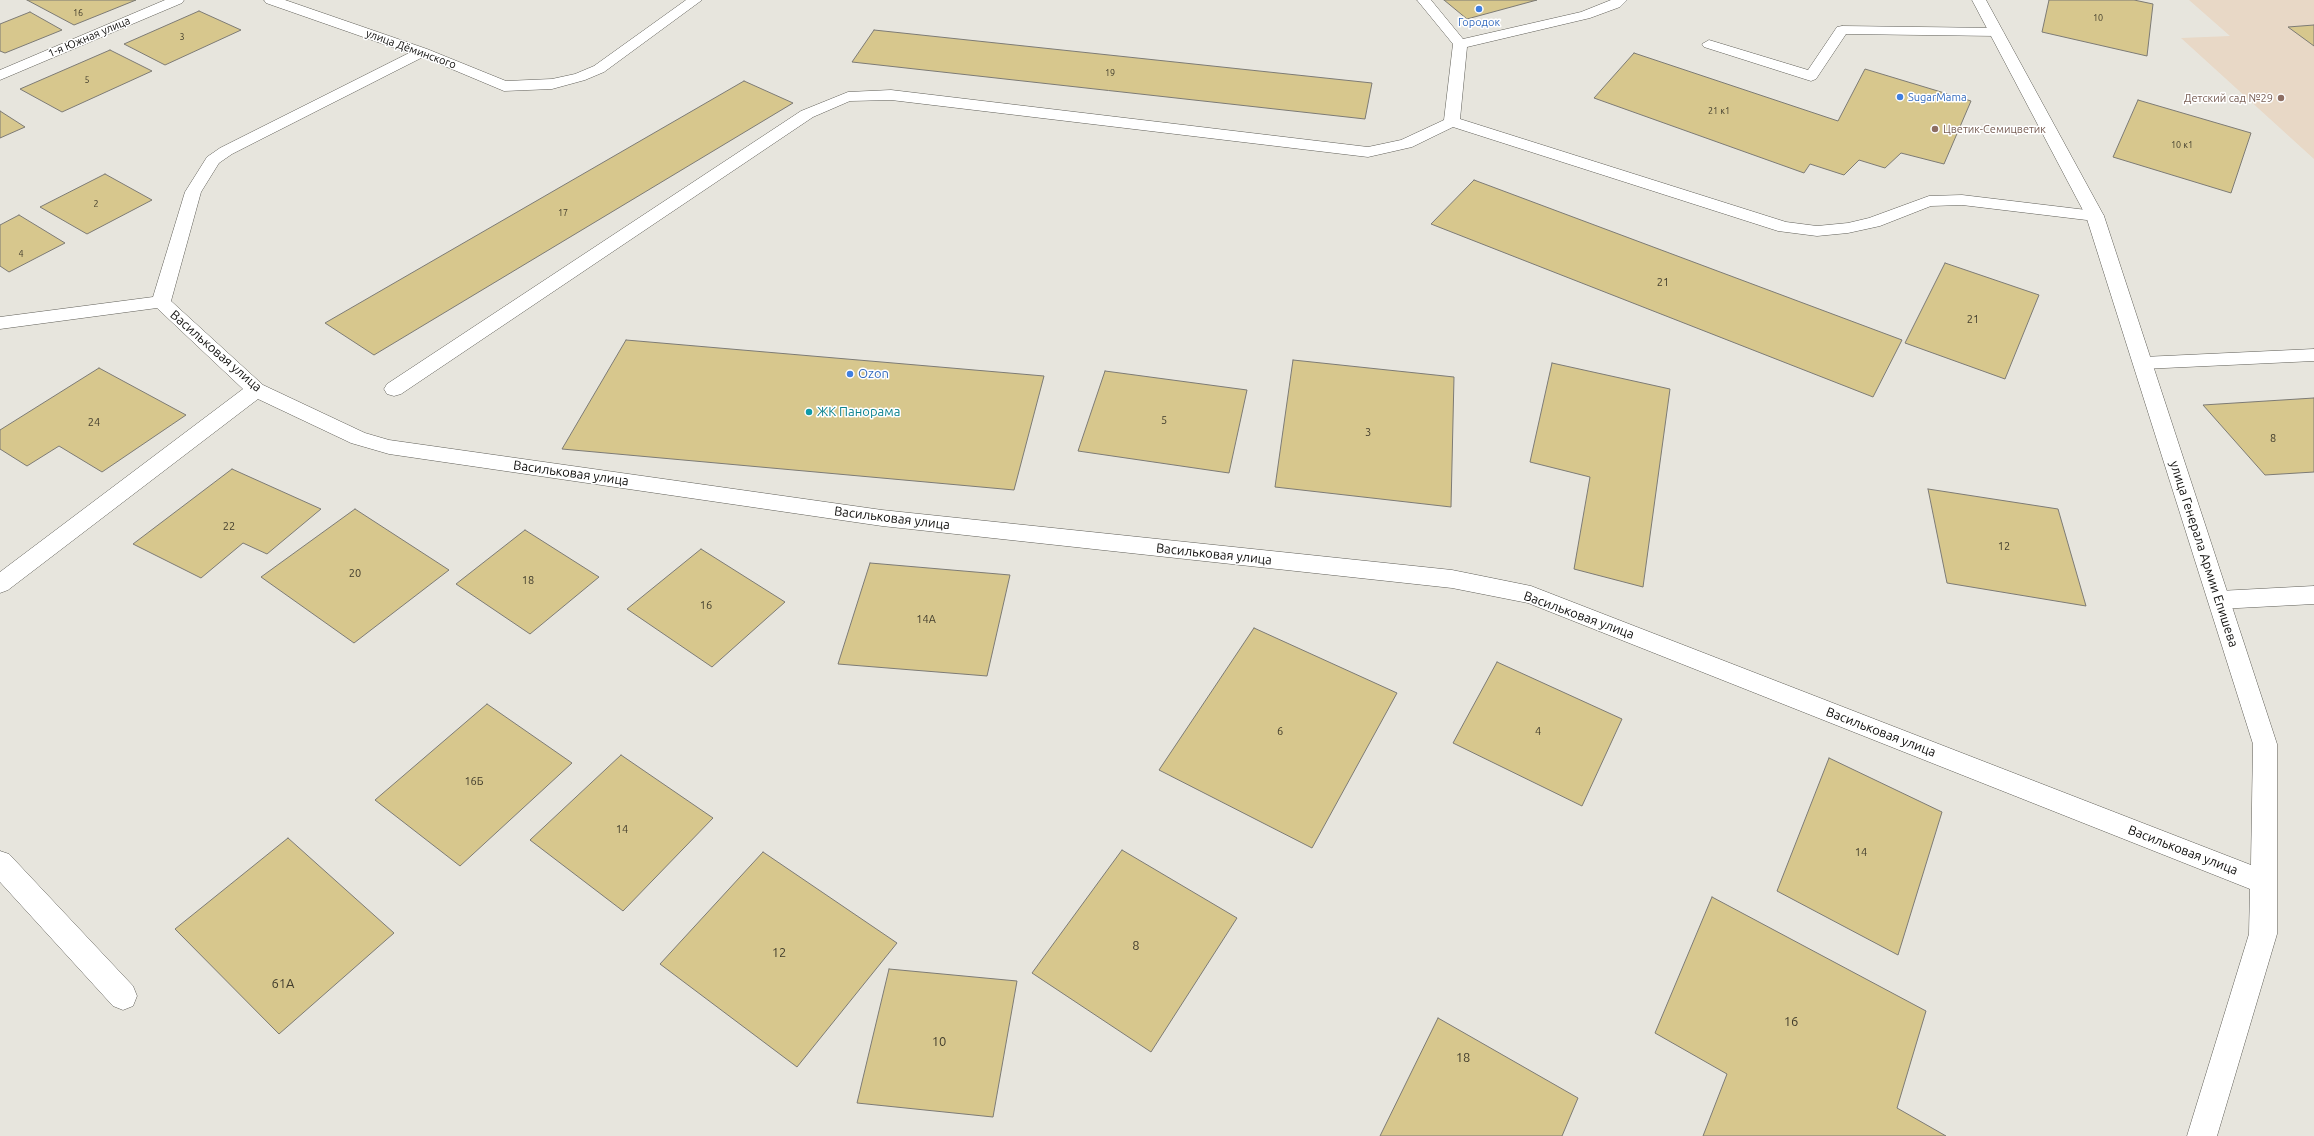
<!DOCTYPE html>
<meta charset="utf-8">
<style>
body{margin:0}
canvas{display:block;background:#e7e5dd}
</style>
<canvas width="2314" height="1136"></canvas>
<script>
const g = document.querySelector('canvas').getContext('2d');
g.lineJoin = 'round';
function fill(path, color) { g.fillStyle = color; g.fill(path, 'evenodd'); }
const poly = rows => new Path2D(rows.map(r => 'M' + r).join(''));
function trace(path, color, width, dash) { g.strokeStyle = color; g.lineWidth = width; g.lineCap = dash ? 'butt' : 'round'; g.setLineDash(dash || []); g.stroke(path); }
function label(font, color, halo, rows, align = 'center') {
  g.font = font + ' Ubuntu,sans-serif'; g.lineWidth = 3; g.setLineDash([]); g.textBaseline = 'middle'; g.strokeStyle = halo; g.fillStyle = color; for (const [text, x, y, turn = 0] of rows) {
    g.save(); g.translate(x, y); g.rotate((+turn || 0) * Math.PI / 180); g.textAlign = isNaN(turn) ? turn : align; if (halo) g.strokeText(text, 0, 0); g.fillText(text, 0, 0); g.restore();
  }
}
const education = poly([
 [2189,0,2314,0,2314,159,2181,38,2230,36]
]);
const building = poly([
 [27,0,136,0,74,25,27,0],
 [1444,0,1537,0,1467,19,1444,0],
 [2049,0,2134,0,2153,4,2147,56,2042,32,2049,0],
 [199,11,241,30,165,65,124,44,199,11],
 [30,12,62,30,5,53,0,51,0,24,30,12],
 [2314,25,2314,46,2288,27,2314,25],
 [874,30,1372,83,1365,119,852,62,874,30],
 [110,50,152,71,62,112,20,89,110,50],
 [1634,53,1838,121,1865,69,1971,101,1944,164,1901,153,1885,168,1859,160,1844,175,1810,164,1804,173,1594,98,1634,53],
 [744,81,793,103,374,355,325,323,744,81],
 [2138,100,2251,133,2231,193,2113,157,2138,100],
 [0,111,25,127,0,138,0,111],
 [105,174,152,200,87,234,40,207,105,174],
 [1474,180,1902,340,1873,397,1431,224,1474,180],
 [19,215,65,243,9,272,0,266,0,225,19,215],
 [1945,263,2039,295,2005,379,1905,343,1945,263],
 [626,340,1044,376,1014,490,562,449,626,340],
 [1293,360,1454,377,1451,507,1275,487,1293,360],
 [1552,363,1670,389,1643,587,1574,569,1590,477,1530,462,1552,363],
 [99,368,186,415,102,472,59,446,27,466,0,449,0,430,99,368],
 [1105,371,1247,390,1229,473,1078,451,1105,371],
 [2314,398,2314,472,2265,475,2203,405,2314,398],
 [232,469,321,509,267,554,243,543,201,578,133,544,232,469],
 [1928,489,2058,509,2086,606,1947,583,1928,489],
 [355,509,449,570,354,643,261,577,355,509],
 [525,530,599,577,530,634,456,584,525,530],
 [701,549,785,602,712,667,627,609,701,549],
 [870,563,1010,575,987,676,838,664,870,563],
 [1254,628,1397,693,1312,848,1159,770,1254,628],
 [1497,662,1622,719,1582,806,1453,743,1497,662],
 [487,704,572,763,460,866,375,800,487,704],
 [621,755,713,818,623,911,530,840,621,755],
 [1829,758,1942,812,1898,955,1777,891,1829,758],
 [288,838,394,933,279,1034,175,929,288,838],
 [1122,850,1237,918,1151,1052,1032,973,1122,850],
 [763,852,897,943,797,1067,660,964,763,852],
 [1712,897,1926,1011,1897,1108,1946,1136,1703,1136,1727,1074,1655,1033,1712,897],
 [889,969,1017,981,993,1117,857,1103,889,969],
 [1438,1018,1578,1098,1562,1136,1380,1136,1438,1018]
]);
const lane = poly([
 [1417,0,1431,0,1463,39,1581,12,1611,0,1627,0,1620,7,1590,18,1467,47,1460,119,1786,222,1817,226,1848,223,1869,218,1929,196,1962,195,2095,211,2101,212,2104,216,2101,220,2095,221,1962,205,1931,206,1880,226,1848,233,1817,236,1778,231,1453,127,1412,147,1368,157,891,100,850,101,813,117,401,394,394,396,387,394,384,389,387,384,801,111,848,92,891,90,1368,147,1401,140,1444,120,1453,44,1417,0],
 [1842,26,1997,28,2004,32,1997,36,1846,34,1816,79,1811,81,1704,47,1702,44,1709,40,1808,70,1837,27,1842,26],
 [2314,349,2314,361,2143,369,2136,368,2133,363,2136,358,2143,357,2314,349],
 [2314,586,2314,604,2219,609,2211,606,2208,600,2211,594,2219,591,2314,586]
]);
const street = poly([
 [165,0,184,0,182,3,0,80,0,70,165,0],
 [264,0,285,0,427,49,506,81,552,79,575,74,594,66,686,0,702,0,604,72,585,80,552,89,504,91,423,57,232,154,219,163,201,192,171,301,263,385,365,433,389,440,882,510,1452,570,1531,586,2251,865,2253,744,2086,216,1972,0,1986,0,2104,216,2277,744,2277,934,2217,1136,2187,1136,2249,934,2250,889,1528,603,1452,588,882,526,389,454,351,443,258,399,8,590,0,593,0,572,243,389,157,308,0,329,0,317,153,297,185,192,207,157,220,148,409,53,266,3,264,0],
 [0,851,9,854,133,986,137,996,133,1006,123,1010,113,1006,0,882,0,851]
]);
const markers = [
 [1479,9,4,"#3f7fe0"],
 [1900,97,4,"#3f7fe0"],
 [2281,98,4,"#8d6e63"],
 [1935,129,4,"#8d6e63"],
 [850,374,4,"#3f7fe0"],
 [809,412,4,"#0f9aa8"]
];
const farNumbernames = [
 ["16",78,13],
 ["10",2098,18],
 ["3",182,37],
 ["19",1110,73],
 ["5",87,80],
 ["21 к1",1719,111],
 ["10 к1",2182,145],
 ["2",96,204],
 ["17",563,213],
 ["4",21,254]
];
const farShopnames = [
 ["Городок",1479,22],
 ["SugarMama",1908,97,"left"]
];
const farStreetnames = [
 ["1-я Южная улица",89,37,-23],
 ["улица Дёминского",411,49,20]
];
const farEducationnames = [
 ["Детский сад №29",2273,98],
 ["Цветик-Семицветик",1943,129,"left"]
];
const numberNames = [
 ["21",1663,282],
 ["21",1973,319],
 ["5",1164,420],
 ["24",94,422],
 ["3",1368,432],
 ["8",2273,438],
 ["22",229,526],
 ["12",2004,546],
 ["20",355,573],
 ["18",528,580],
 ["16",706,605],
 ["14А",926,619],
 ["6",1280,731],
 ["4",1538,731],
 ["16Б",474,781],
 ["14",622,829],
 ["14",1861,852]
];
const streetNames = [
 ["Васильковая улица",216,351,41],
 ["Васильковая улица",571,473,8],
 ["Васильковая улица",892,518,7],
 ["Васильковая улица",1214,554,6],
 ["улица Генерала Армии Епишева",2204,554,72],
 ["Васильковая улица",1579,615,20],
 ["Васильковая улица",1881,732,21],
 ["Васильковая улица",2183,850,21]
];
const shopNames = [
 ["Ozon",858,374]
];
const cultureNames = [
 ["ЖК Панорама",817,412]
];
const nearNumbernames = [
 ["8",1136,946],
 ["12",779,953],
 ["61А",283,984],
 ["16",1791,1022],
 ["10",939,1042],
 ["18",1463,1058]
];
fill(education, '#e8d8c6');
fill(building, '#d7c78d');
trace(building, '#7d7b75', 1);
trace(lane, '#605f58', 1);
trace(street, '#605f58', 1);
fill(lane, '#fff');
fill(street, '#fff');
for (const [x, y, r, color] of markers) { const dot = new Path2D(); dot.arc(x, y, r, 0, 2 * Math.PI); g.fillStyle = color; g.fill(dot); trace(dot, '#fff', 1.5); }
label('9px', '#423d2d', null, farNumbernames);
label('11px', '#366cbe', '#fff', farShopnames);
label('11px', '#100f0d', '#fff', farStreetnames);
label('11px', '#785e54', '#fff', farEducationnames, 'right');
label('11px', '#423d2d', null, numberNames);
label('13px', '#100f0d', '#fff', streetNames);
label('13px', '#366cbe', '#fff', shopNames, 'left');
label('13px', '#0d838f', '#fff', cultureNames, 'left');
label('13px', '#423d2d', null, nearNumbernames);
</script>
